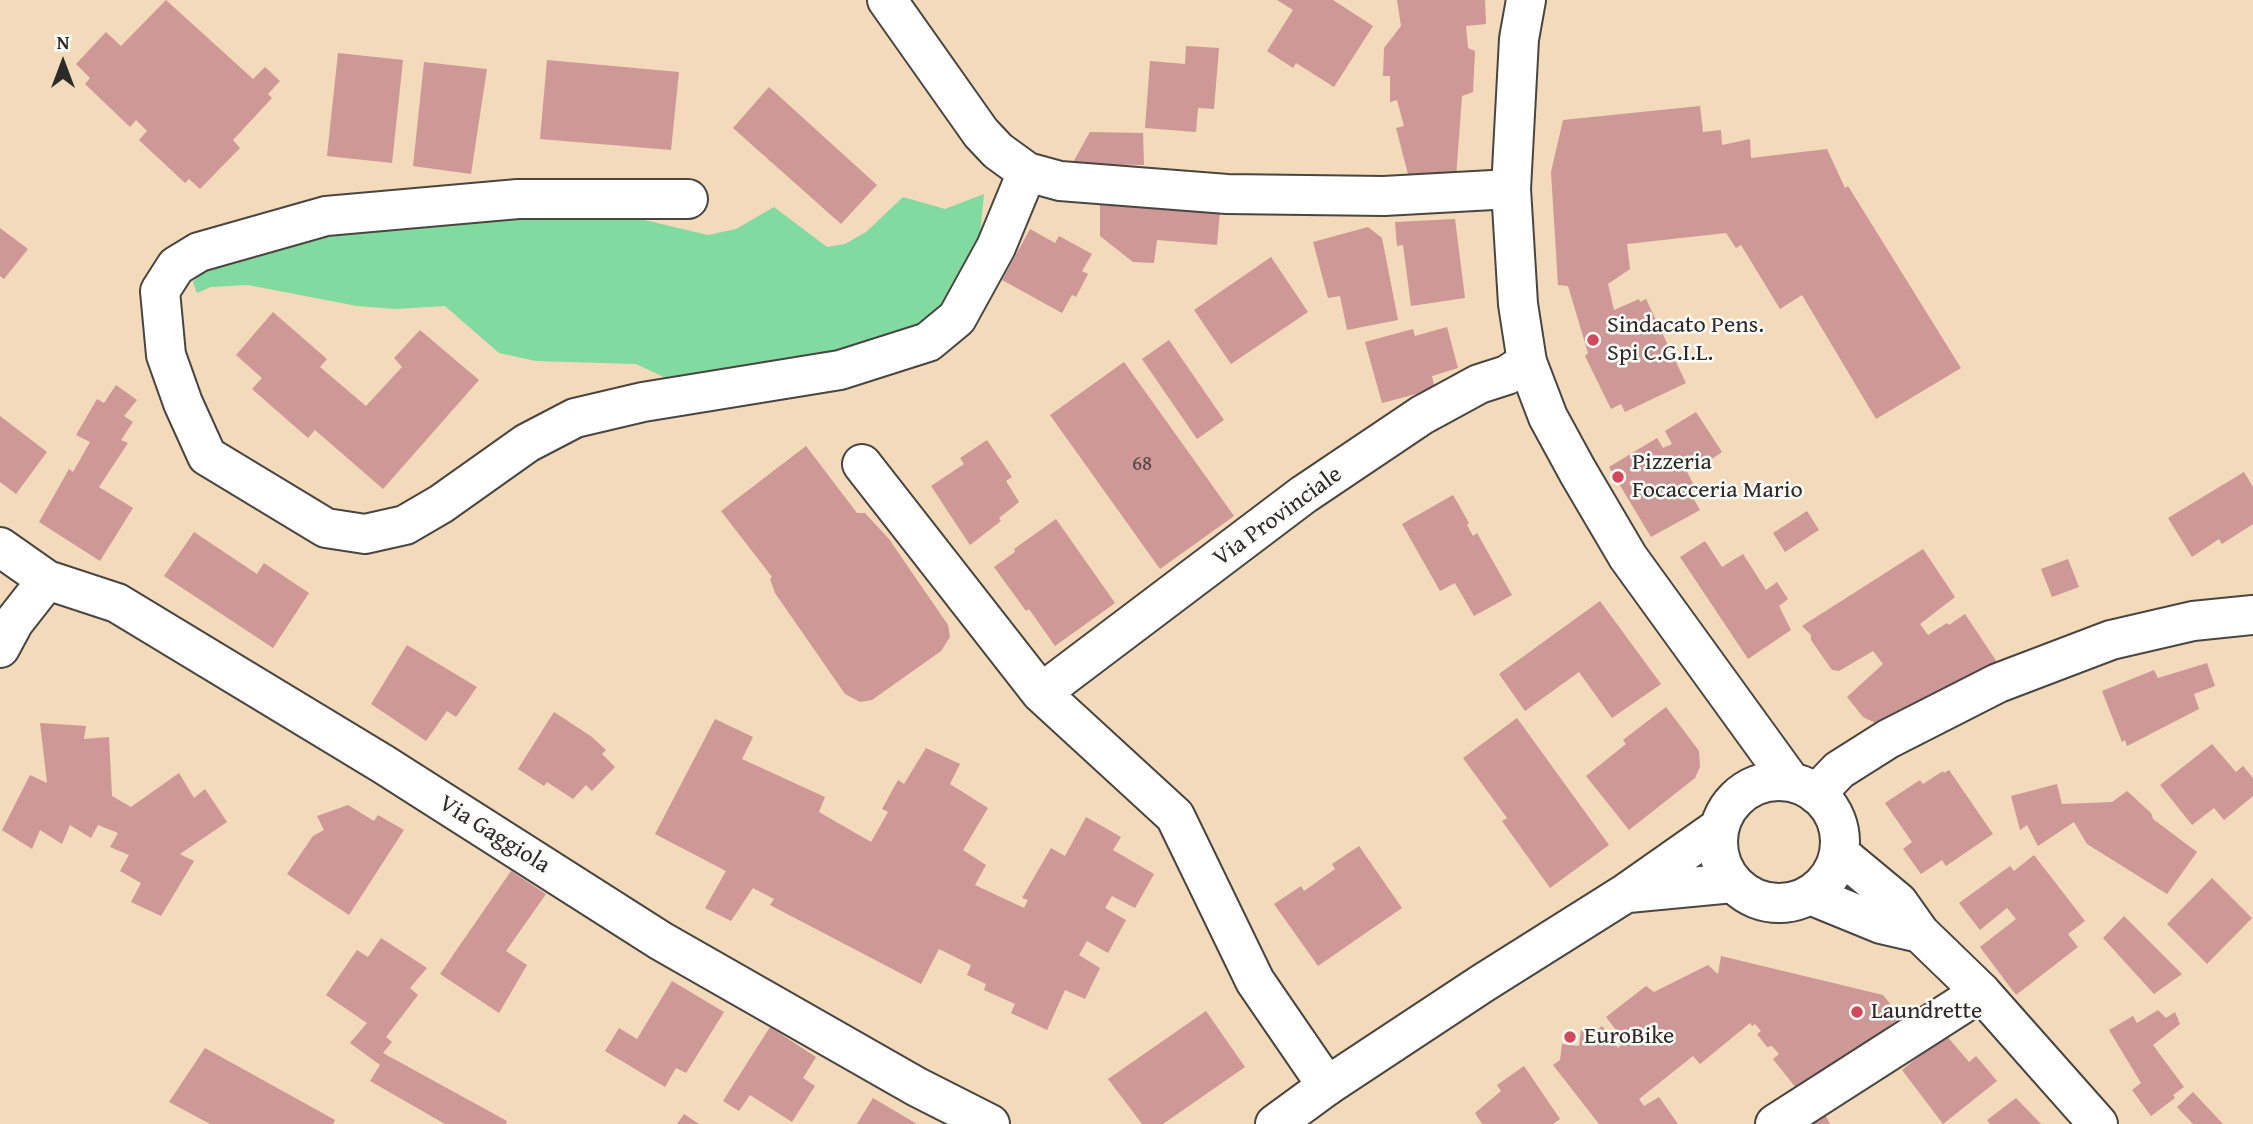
<!DOCTYPE html>
<style>
body{margin:0}
#map{position:relative;width:2253px;height:1124px;overflow:hidden;background:#f2daba;font-family:"Gentium Book Plus",serif}
canvas{display:block}
.north{position:absolute;left:28px;top:28px;width:70px;height:70px;-webkit-text-stroke:5px #fdfcf7;paint-order:stroke;rotate:0deg;font-size:19px;font-weight:700;line-height:28px;text-align:center;color:#2b2b2b}
.north::after{content:'';display:block;margin:auto;width:24px;height:32px;background:#2b2b2b;clip-path:polygon(50% 0,100% 100%,50% 72%,0 100%)}
</style>
<div id="map">
<canvas width="2253" height="1124"></canvas>
<div class="north">N</div>
</div>
<script>
const g = document.querySelector('canvas').getContext('2d');
g.lineJoin = 'round';
function fill(path, color) { g.fillStyle = color; g.fill(path, 'evenodd'); }
const poly = rows => new Path2D(rows.map(r => 'M' + r).join(''));
function trace(path, color, width, dash) { g.strokeStyle = color; g.lineWidth = width; g.lineCap = dash ? 'butt' : 'round'; g.setLineDash(dash || []); g.stroke(path); }
function label(font, color, halo, rows, align = 'center') {
  g.font = font + ' "Gentium Book Plus",serif'; g.lineWidth = 5; g.setLineDash([]); g.textBaseline = 'middle'; g.strokeStyle = halo; g.fillStyle = color; for (const [text, x, y, turn = 0] of rows) {
    g.save(); g.translate(x, y); g.rotate((+turn || 0) * Math.PI / 180); g.textAlign = isNaN(turn) ? turn : align; if (halo) g.strokeText(text, 0, 0); g.fillText(text, 0, 0); g.restore();
  }
}
const green = poly([
 [984,194,980,234,946,298,926,321,899,337,865,349,668,379,636,364,536,361,499,353,445,306,395,309,357,306,248,285,211,287,197,293,193,282,205,269,304,240,376,228,526,214,636,218,708,235,736,229,774,207,827,247,845,244,866,232,903,197,945,209]
]);
const building = poly([
 [166,0,253,79,265,67,280,81,268,94,272,98,233,140,240,148,200,189,189,179,185,183,139,140,147,131,136,120,130,127,85,84,90,78,76,64,106,32,121,46],
 [1277,0,1333,0,1373,26,1334,87,1296,63,1293,68,1267,51,1293,10],
 [1397,0,1485,0,1486,24,1466,26,1468,48,1475,51,1473,92,1462,96,1456,178,1409,178,1396,128,1404,126,1397,100,1390,102,1390,76,1383,76,1384,48,1401,26],
 [1186,46,1219,48,1214,109,1198,108,1196,132,1145,128,1150,61,1185,64],
 [338,53,403,60,392,163,327,156],
 [547,60,679,72,671,150,540,139],
 [424,62,487,69,471,174,413,166],
 [769,87,877,185,841,224,733,128],
 [1700,106,1703,132,1721,130,1722,145,1750,139,1751,158,1827,149,1845,188,1848,186,1961,368,1876,419,1802,295,1780,309,1741,245,1736,248,1726,233,1627,244,1630,269,1608,284,1614,310,1639,299,1640,302,1646,299,1686,383,1625,412,1621,404,1611,409,1585,356,1588,353,1568,286,1558,285,1551,172,1563,120],
 [1090,132,1143,133,1144,165,1072,164],
 [1100,205,1220,211,1217,245,1157,240,1154,263,1133,262,1100,236],
 [1455,219,1465,298,1411,306,1403,245,1397,246,1395,222],
 [1368,227,1382,238,1398,320,1347,330,1340,296,1328,298,1313,242],
 [0,228,28,249,4,279,0,276],
 [1030,229,1055,243,1059,236,1092,254,1082,271,1088,274,1076,297,1072,295,1062,313,1002,280],
 [1271,257,1308,312,1231,364,1194,310],
 [273,312,327,359,320,367,366,406,402,367,394,358,420,330,479,380,383,489,315,430,308,438,252,389,262,378,236,355],
 [1447,327,1458,368,1432,376,1435,389,1382,403,1365,342,1413,329,1415,336],
 [1169,340,1224,420,1197,439,1142,359],
 [1124,362,1234,516,1160,569,1050,415],
 [116,385,137,400,124,416,133,422,121,440,128,443,99,487,133,508,100,561,39,522,69,469,73,472,90,442,76,435,97,399,104,403],
 [1696,412,1722,452,1700,467,1695,459,1684,466,1696,489,1691,494,1700,510,1651,537,1609,467,1657,438,1663,448,1672,444,1665,431],
 [0,416,47,452,16,494,0,482],
 [987,440,1012,477,1006,481,1019,502,999,518,1001,521,970,545,931,486,964,464,960,458],
 [806,446,857,513,865,513,889,539,948,625,950,637,941,651,872,700,860,702,845,694,775,593,770,579,772,577,721,511],
 [2244,472,2253,487,2253,524,2222,544,2219,539,2192,557,2168,518],
 [1453,495,1469,523,1467,525,1473,536,1477,533,1512,595,1474,616,1455,583,1440,591,1402,524],
 [1807,511,1819,530,1785,552,1773,533],
 [1056,519,1115,603,1055,646,1029,609,1026,611,994,567,1015,552,1014,549],
 [194,532,257,574,264,563,309,593,273,648,164,576],
 [1705,541,1722,567,1743,554,1766,590,1777,582,1788,599,1779,606,1791,630,1748,659,1680,557],
 [1923,549,1955,597,1920,624,1928,635,1947,623,1949,625,1965,614,1999,665,1890,730,1863,717,1847,697,1883,664,1873,651,1839,671,1832,670,1811,640,1811,635,1802,626],
 [2068,559,2079,587,2052,597,2041,569],
 [1600,601,1661,684,1612,718,1579,672,1525,711,1499,674],
 [407,645,477,687,456,717,447,711,426,741,371,704],
 [2207,663,2215,686,2194,694,2199,709,2127,746,2125,740,2122,742,2102,691,2154,670,2158,678],
 [1666,707,1699,751,1700,767,1695,778,1629,830,1586,776,1626,744,1623,740],
 [554,712,592,737,606,750,602,754,615,767,592,791,586,785,573,799,547,782,544,786,518,769],
 [1517,718,1609,845,1550,888,1502,821,1507,818,1463,758],
 [715,719,753,737,742,759,825,797,819,812,871,842,888,812,882,809,898,780,904,784,926,748,960,764,950,784,988,808,963,850,986,865,975,885,1024,908,1028,900,1022,898,1051,848,1065,856,1086,817,1121,837,1113,850,1154,874,1135,908,1112,896,1105,908,1126,920,1108,953,1087,941,1079,955,1100,968,1085,999,1065,990,1047,1030,1011,1013,1015,1004,984,990,986,984,967,975,971,965,939,949,921,984,770,905,774,899,753,888,731,921,705,908,726,871,655,834],
 [40,723,86,726,84,739,109,737,112,796,131,807,179,773,194,798,205,789,227,822,180,854,194,861,161,916,131,902,141,883,120,871,129,855,110,847,118,833,98,825,91,838,70,825,62,844,40,830,32,849,2,830,30,775,47,783],
 [2212,744,2236,772,2243,766,2253,778,2253,796,2224,820,2214,808,2192,825,2160,785],
 [1949,770,1993,834,1946,866,1942,860,1921,874,1903,849,1912,842,1885,803,1920,780,1923,784,1943,771,1944,773],
 [2057,784,2062,804,2112,802,2127,791,2151,813,2153,819,2197,852,2167,894,2087,844,2074,822,2038,846,2027,825,2020,830,2011,796],
 [348,805,374,821,378,815,404,830,349,915,287,874,313,836,324,830,317,816],
 [1359,846,1402,908,1318,966,1274,904,1301,886,1304,891,1335,869,1332,864],
 [2034,855,2085,921,2068,934,2078,947,2016,995,1980,947,2016,919,2007,908,1980,930,1959,903,2010,866,2014,871],
 [511,871,546,894,506,951,527,965,499,1013,440,974],
 [2212,878,2252,918,2207,964,2167,924],
 [2124,916,2182,974,2154,994,2103,938],
 [381,938,427,968,410,988,418,995,386,1037,392,1042,383,1053,507,1121,506,1124,445,1124,370,1081,380,1065,350,1043,367,1023,326,995,357,950,368,957],
 [1721,956,1883,995,1901,1017,1800,1093,1773,1059,1779,1054,1772,1046,1767,1047,1757,1034,1761,1031,1755,1024,1752,1026,1750,1023,1700,1064,1693,1056,1639,1099,1644,1106,1659,1097,1678,1124,1599,1124,1553,1065,1560,1060,1562,1044,1579,1046,1581,1030,1595,1032,1602,1026,1618,1048,1625,1042,1606,1017,1646,986,1654,992,1708,965,1718,974],
 [672,981,724,1012,686,1073,676,1068,665,1087,605,1051,619,1028,637,1039],
 [2158,1010,2166,1018,2175,1012,2180,1024,2153,1045,2184,1087,2173,1095,2175,1098,2151,1116,2132,1090,2141,1083,2109,1030,2133,1016,2137,1023],
 [1206,1011,1245,1067,1163,1124,1142,1124,1108,1079],
 [770,1027,816,1057,803,1078,815,1086,792,1122,750,1095,739,1111,723,1101],
 [1946,1035,1969,1062,1976,1056,1997,1081,1943,1124,1902,1070],
 [205,1048,335,1120,333,1124,210,1124,169,1102],
 [1524,1066,1560,1119,1553,1124,1482,1124,1475,1113,1501,1091,1497,1085],
 [2193,1092,2223,1124,2193,1124,2177,1107],
 [873,1098,917,1124,857,1124],
 [2016,1098,2041,1124,1990,1124,1987,1120],
 [1820,1105,1830,1124,1790,1124],
 [684,1114,699,1124,677,1124]
]);
const minor = poly([
 [688,199,518,199,326,216,199,252,176,266,160,291,166,355,183,403,207,456,326,528,365,534,405,525,441,504,527,443,575,418,643,402,840,370,928,342,957,318,996,247,1027,172],
 [862,464,1041,693,1175,816,1255,981,1327,1086],
 [0,547,47,580,117,603,383,764,661,941,917,1087,990,1124],
 [0,648,14,622,47,580],
 [1041,693,1303,495,1422,415,1479,384,1507,375,1527,362],
 [1816,794,1839,770,1888,739,1998,683,2111,640,2193,621,2253,615],
 [1775,1124,1981,992]
]);
const tertiary = poly([
 [887,0,981,133,998,151,1027,172,1060,181,1227,194,1384,196,1511,189]
]);
const secondary = poly([
 [1526,0,1519,39,1511,189,1518,304,1527,362,1548,417,1578,472,1628,557,1791,782],
 '1718 842a61 61 0 1 1 122 0a61 61 0 1 1-122 0Z',
 [1839,853,1898,902,1920,933,1981,992,2098,1124],
 [1628,893,1733,883],
 [1810,895,1881,924,1920,933],
 [1275,1124,1327,1086,1483,983,1626,893,1720,827]
]);
const markers = [
 [1593,340,7,"#d1495b"],
 [1618,477,7,"#d1495b"],
 [1857,1012,7,"#d1495b"],
 [1570,1037,7,"#d1495b"]
];
const numberNames = [
 ["68",1142,465]
];
const poiNames = [
 ["Sindacato Pens.",1607,326],
 ["Spi C.G.I.L.",1607,354],
 ["Pizzeria",1632,463],
 ["Focacceria Mario",1632,491],
 ["Laundrette",1871,1012],
 ["EuroBike",1584,1037]
];
const streetNames = [
 ["Via Provinciale",1278,517,-36],
 ["Via Gaggiola",494,835,32]
];
fill(green, '#81da9f');
fill(building, '#cd9896');
trace(minor, '#494540', 42);
trace(tertiary, '#494540', 42);
trace(secondary, '#494540', 42);
trace(minor, '#fff', 38);
trace(tertiary, '#fff', 38);
trace(secondary, '#fff', 38);
for (const [x, y, r, color] of markers) { const dot = new Path2D(); dot.arc(x, y, r, 0, 2 * Math.PI); g.fillStyle = color; g.fill(dot); trace(dot, '#fdfcf7', 2.5); }
label('21px', '#544646', null, numberNames);
label('24px', '#2b2b2b', '#fdfcf7', poiNames, 'left');
label('24px', '#2b2b2b', '#fdfcf7', streetNames);
</script>
